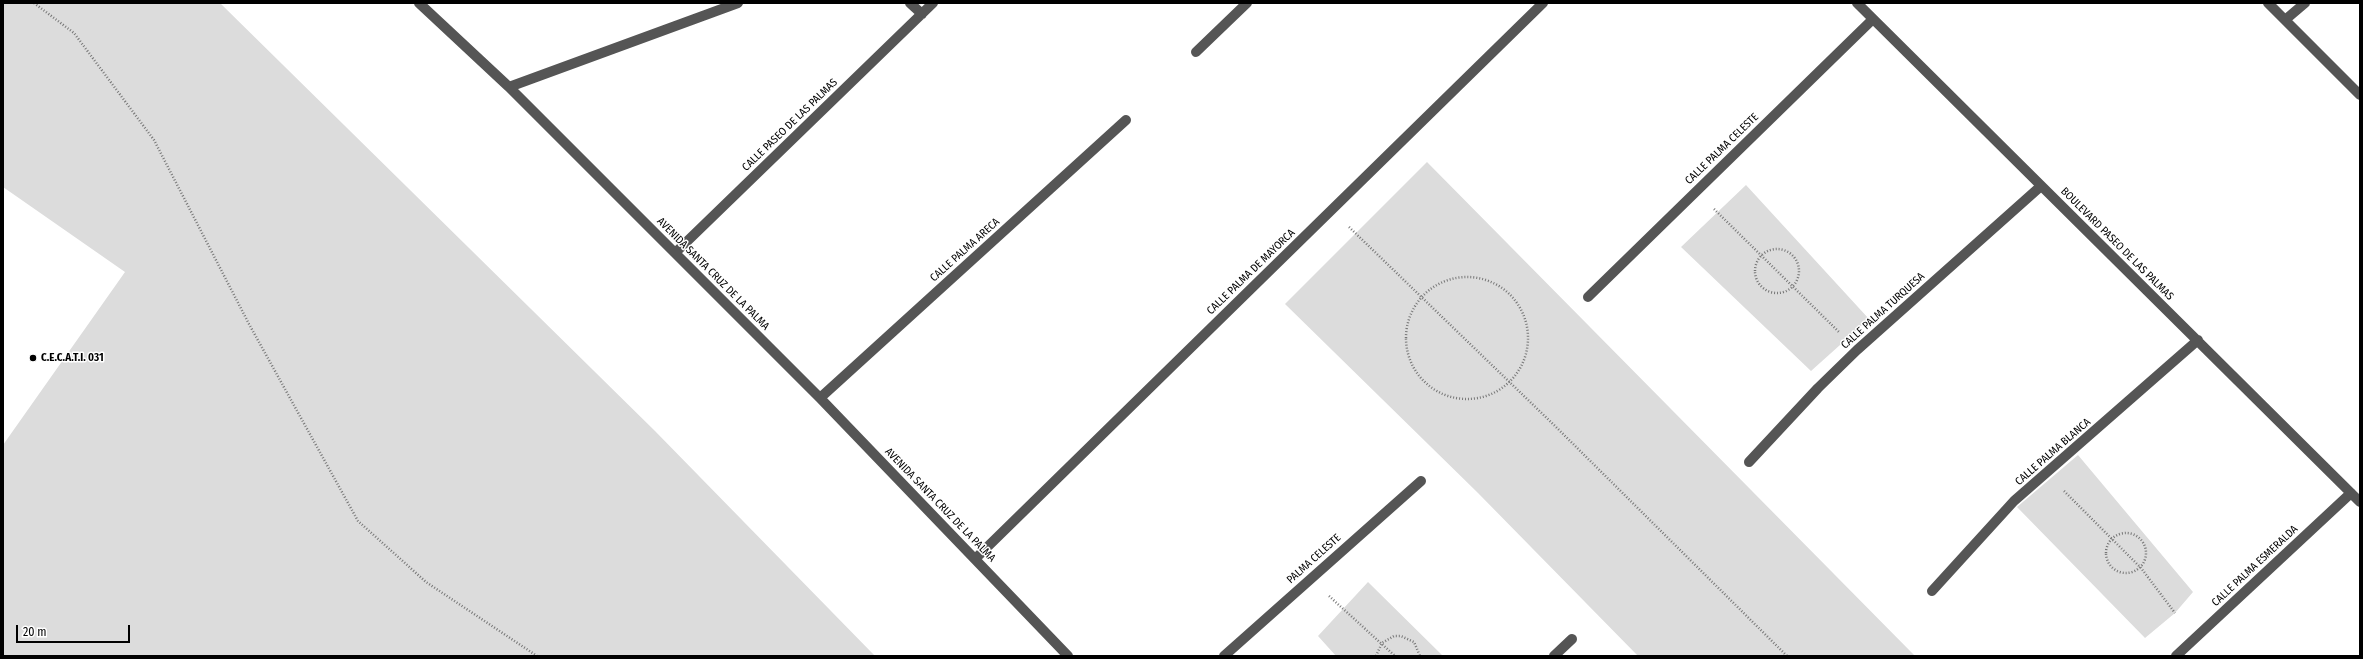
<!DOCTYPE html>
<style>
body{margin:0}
#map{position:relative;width:2363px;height:659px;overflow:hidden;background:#fff;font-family:"Fira Sans Condensed",sans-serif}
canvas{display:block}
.frame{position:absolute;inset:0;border:4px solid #000;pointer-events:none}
.scale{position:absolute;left:16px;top:625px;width:114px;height:18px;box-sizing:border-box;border:2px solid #000;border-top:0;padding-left:5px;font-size:12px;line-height:14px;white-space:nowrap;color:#000;-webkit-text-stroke:3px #fff;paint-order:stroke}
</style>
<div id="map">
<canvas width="2363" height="659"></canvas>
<div class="frame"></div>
<div class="scale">20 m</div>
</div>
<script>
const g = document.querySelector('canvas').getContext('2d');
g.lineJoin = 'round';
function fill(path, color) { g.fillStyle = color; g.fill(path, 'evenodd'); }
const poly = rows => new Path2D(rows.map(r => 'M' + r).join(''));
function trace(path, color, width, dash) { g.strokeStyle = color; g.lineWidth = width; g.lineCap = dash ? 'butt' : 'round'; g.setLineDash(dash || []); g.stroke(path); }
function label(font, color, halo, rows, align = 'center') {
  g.font = font + ' "Fira Sans Condensed",sans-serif'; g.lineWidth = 3; g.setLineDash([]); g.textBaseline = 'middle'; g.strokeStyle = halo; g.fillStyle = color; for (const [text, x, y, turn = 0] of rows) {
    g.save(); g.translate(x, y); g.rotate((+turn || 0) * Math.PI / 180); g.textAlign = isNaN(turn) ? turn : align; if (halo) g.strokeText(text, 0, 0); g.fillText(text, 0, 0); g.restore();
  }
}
const green = poly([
 [3,3,220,3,655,431,875,656,3,656,3,445,125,272,3,187],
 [1427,162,1915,656,1638,656,1478,493,1285,304],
 [1746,185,1869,319,1811,371,1681,247],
 [2078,455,2193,592,2175,613,2145,638,2017,507],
 [1368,582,1443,656,1336,656,1318,636]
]);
const path = poly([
 [34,3,74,33,154,140,249,324,358,521,426,582,537,656],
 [1714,209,1839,332],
 [1349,227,1555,426,1787,656],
 '1755 271a22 22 0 1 1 44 0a22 22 0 1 1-44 0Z',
 '1406 338a61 61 0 1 1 122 0a61 61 0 1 1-122 0Z',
 [2064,491,2141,568,2175,613],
 '2106 553a20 20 0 1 1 40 0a20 20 0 1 1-40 0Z',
 [1329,596,1395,656],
 [1376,656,1382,643,1394,636,1401,636,1414,642,1420,656]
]);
const minor = poly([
 [419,3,509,87,820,398,1068,656],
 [910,3,922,14],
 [1857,3,2360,502],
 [2268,3,2360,95],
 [2285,20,2305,3],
 [1196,52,1247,3],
 [509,87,738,3],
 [675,253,933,3],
 [1588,297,1873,19],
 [820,398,1126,120],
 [1749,462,1818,388,1857,350,2041,186],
 [975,559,1543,3],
 [1932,591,2014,501,2198,340],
 [1224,656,1421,481],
 [1554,656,1572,639],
 [2176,656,2351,493]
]);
const markers = [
 [33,358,4,"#000"]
];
const streetNames = [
 ["CALLE PASEO DE LAS PALMAS",790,125,-44],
 ["CALLE PALMA CELESTE",1722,149,-44],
 ["BOULEVARD PASEO DE LAS PALMAS",2117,244,45],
 ["CALLE PALMA ARECA",965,250,-42],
 ["CALLE PALMA DE MAYORCA",1251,272,-44],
 ["AVENIDA SANTA CRUZ DE LA PALMA",713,274,45],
 ["CALLE PALMA TURQUESA",1883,311,-42],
 ["CALLE PALMA BLANCA",2053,452,-41],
 ["AVENIDA SANTA CRUZ DE LA PALMA",940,505,46],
 ["PALMA CELESTE",1314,559,-42],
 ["CALLE PALMA ESMERALDA",2255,566,-43]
];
const poiNames = [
 ["C.E.C.A.T.I. 031",41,358]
];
fill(green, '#dcdcdc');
trace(path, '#777', 2.5, [1, 2]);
trace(minor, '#555', 10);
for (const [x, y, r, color] of markers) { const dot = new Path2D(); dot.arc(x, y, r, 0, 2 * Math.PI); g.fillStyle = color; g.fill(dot); trace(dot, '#fff', 1.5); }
label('11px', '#000', '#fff', streetNames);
label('bold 11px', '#000', '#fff', poiNames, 'left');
</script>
